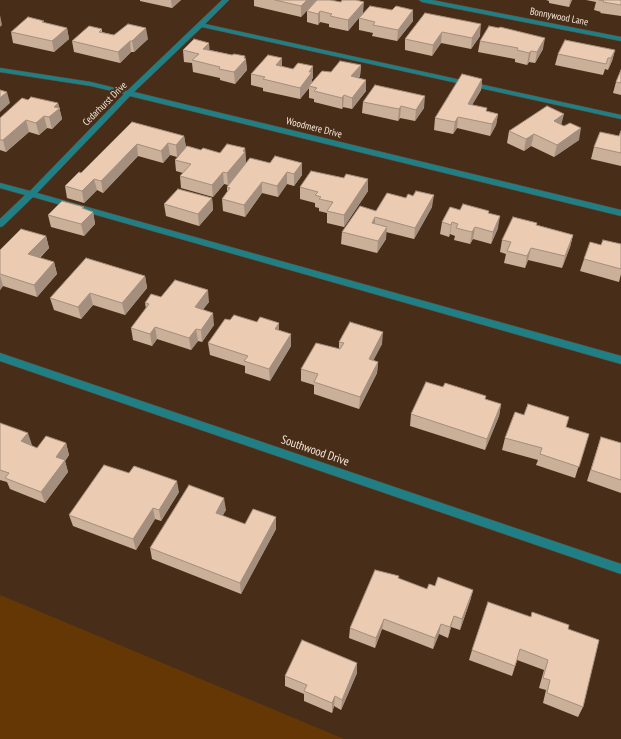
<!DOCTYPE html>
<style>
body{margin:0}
canvas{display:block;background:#482e19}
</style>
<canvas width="621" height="739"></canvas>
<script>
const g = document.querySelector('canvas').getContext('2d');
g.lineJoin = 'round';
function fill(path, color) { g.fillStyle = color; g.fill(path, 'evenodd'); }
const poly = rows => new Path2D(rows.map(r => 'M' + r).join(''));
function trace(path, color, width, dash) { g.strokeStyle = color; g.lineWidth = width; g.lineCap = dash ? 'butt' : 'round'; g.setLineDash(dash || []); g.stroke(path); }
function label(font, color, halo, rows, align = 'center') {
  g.font = font + ' "PT Sans Narrow",sans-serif'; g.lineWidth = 4; g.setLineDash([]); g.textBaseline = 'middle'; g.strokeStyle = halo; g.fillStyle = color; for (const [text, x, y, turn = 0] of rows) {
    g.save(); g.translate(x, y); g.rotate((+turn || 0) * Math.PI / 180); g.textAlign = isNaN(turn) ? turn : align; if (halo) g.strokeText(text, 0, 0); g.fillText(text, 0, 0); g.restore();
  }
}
const green = poly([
 [0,595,344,739,0,739]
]);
const minor = poly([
 [222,0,229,0,205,24,621,115,621,119,202,27,134,92,621,210,621,216,130,96,37,193,621,356,621,364,33,197,3,226,0,227,0,219,25,195,0,188,0,183,30,191,124,94,91,86,0,72,0,68,91,82,127,91,222,0],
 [419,0,432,0,621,37,621,41,422,2,419,0],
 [0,353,621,564,621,574,0,361,0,353]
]);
const wall = poly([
 [140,0,181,0,172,8,140,1],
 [254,0,316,0,316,1,301,17,254,6],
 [317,0,363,13,348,31,329,27,329,24,320,22,318,25,307,22,307,11],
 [546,0,572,0,569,7,549,3,549,1],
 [586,0,621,0,621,16,600,13,601,12,594,10,596,2],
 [392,10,413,10,413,21,397,41,372,36,373,33,359,30,359,18],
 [425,13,480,36,471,49,441,43,432,56,405,50,405,39],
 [44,23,67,28,69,39,54,52,13,43,11,32],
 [102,29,102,32,114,35,148,39,134,52,131,52,120,63,74,52,72,41],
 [480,41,543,49,535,63,529,62,527,65,515,62,515,59,478,52],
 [183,50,210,50,232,55,245,56,247,70,235,84,220,80,220,78,193,72,192,63,184,62],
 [615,50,612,61,608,70,605,69,603,75,555,65,558,54],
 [282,58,282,66,313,78,312,79,312,82,331,72,361,65,360,76,359,78,366,80,366,91,352,109,343,107,342,109,314,102,314,99,309,98,309,88,300,99,263,91,263,88,251,85,251,74],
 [621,70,621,95,613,93,616,82],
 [482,79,481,90,472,105,487,111,498,114,496,125,490,136,457,128,453,134,434,130,435,118],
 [28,100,58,103,62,119,52,129,47,128,39,135,29,132,6,152,0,150,0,118],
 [363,102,424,108,415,121,400,118,398,121,362,113],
 [132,122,184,136,186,147,177,157,170,155,163,163,138,156,103,193,97,190,84,203,67,198,65,186,81,173],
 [562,125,579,140,554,157,531,146,524,151,507,143,509,131],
 [621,131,621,166,591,159,594,147,619,136],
 [245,148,246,163,302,175,294,186,287,184,278,197,262,193,245,217,223,211,222,199,227,192,227,187,228,185,224,184,213,197,181,188,180,176,183,173,176,171,175,160,201,150,220,153],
 [344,178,368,179,368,191,344,227,327,223,327,213,319,211,319,208,315,207,315,203,300,199,300,187],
 [212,198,213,210,199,226,166,216,164,204],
 [432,207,414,239,386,232,386,239,377,253,341,244,342,232,376,211],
 [84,209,93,212,95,224,84,236,51,227,48,215],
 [460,210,489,211,489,213,498,228,491,244,473,239,470,244,454,240,455,236,450,234,449,237,440,234,442,222],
 [537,223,537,225,573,235,570,247,562,268,528,260,525,268,504,263,506,254,500,252,502,240],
 [46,236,49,248,40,258,54,262,57,274,37,297,3,286,0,290,0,250],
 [621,244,621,274,619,282,580,271,584,259,601,245],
 [145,276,147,288,125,315,93,305,81,319,54,310,50,298],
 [161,297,209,302,203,309,214,325,202,342,198,341,191,350,157,339,152,346,133,340,131,328,146,309,145,303],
 [257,322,279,323,279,330,291,346,270,381,245,373,245,366,210,355,208,343],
 [339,342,382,344,373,360,378,362,377,373,359,409,314,394,314,385,301,381,301,369,339,349],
 [443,387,501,404,499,416,485,450,410,426,411,414],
 [524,415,589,434,575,478,536,465,538,460,502,450,505,438],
 [0,423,32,445,31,445,37,448,66,443,69,455,65,461,68,472,45,503,10,489,7,482,0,480],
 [601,437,621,443,621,493,587,481],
 [179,492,161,521,155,519,136,550,73,526,69,515],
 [226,510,222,516,245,524,276,529,241,594,152,559,150,548],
 [398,579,427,589,435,586,473,590,470,601,460,630,451,627,448,638,439,634,433,649,382,629,375,648,349,638,350,628],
 [531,617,568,629,583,707,578,717,543,703,546,690,539,688,544,670,517,660,512,676,469,660,472,650],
 [357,663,357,673,341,710,334,706,332,713,304,701,304,694,285,686,285,676]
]);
const shadedWall = poly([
 [171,0,181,0,172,8],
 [307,0,316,0,316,1,301,17,301,6],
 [570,0,572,0,569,7],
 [364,2,363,13,348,31,348,20],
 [413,10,413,21,397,41,398,30],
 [320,11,320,22,318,25,318,14],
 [0,15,2,25,0,27],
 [481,24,480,36,471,49,472,38],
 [67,28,69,39,54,52,52,41],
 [146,28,148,39,134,52,132,41],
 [442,32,441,43,432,56,433,45],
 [545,38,543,49,535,63,537,52],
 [130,41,131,52,120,63,118,52],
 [209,43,210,54,203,49],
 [615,50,612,61,608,70,611,58],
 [531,51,529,62,527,65,529,53],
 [245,56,245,60,246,59,247,70,235,84,234,72],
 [282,58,282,69,276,65],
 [361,65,360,76,351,88,351,76],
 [313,66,313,78,312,79,312,84,309,86,309,88,300,99,300,88,309,72],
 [482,79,481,90,466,115,468,104],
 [366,80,366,91,352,109,352,98],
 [7,92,10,103,0,112,0,98],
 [344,95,343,107,342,109,342,98],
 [425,96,424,108,415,121,416,110],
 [58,103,62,119,52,129,49,117,54,107],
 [401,106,400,118,398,121,399,109],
 [498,114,496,125,490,136,492,124],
 [564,114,561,126,554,121],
 [44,116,47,128,39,135,36,123],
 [458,117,457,128,453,134,455,122],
 [26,120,29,132,6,152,3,140],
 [581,128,579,140,554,157,557,145],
 [534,134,531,146,524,151,526,139],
 [184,136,186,147,177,157,176,145],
 [168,143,170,155,163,163,161,151],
 [137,144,138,156,103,193,101,181],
 [245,148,246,163,228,185,227,173],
 [302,163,302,175,294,186,294,174],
 [223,172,224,184,213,197,212,185],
 [287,172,287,184,278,197,277,186],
 [94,179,97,190,84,203,82,191],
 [368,179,368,191,344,227,344,215],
 [262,182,262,193,245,217,244,205],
 [434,195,432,207,414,239,415,228],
 [212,198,213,210,199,226,198,214],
 [84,207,86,219,93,212,95,224,84,236,81,224,82,208],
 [500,216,498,228,491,244,493,232],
 [375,217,375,229,372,223],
 [452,222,450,234,449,237,451,225],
 [387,227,386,239,377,253,378,241],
 [475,227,473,239,470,244,472,232],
 [573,235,570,247,562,268,565,256],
 [46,236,49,248,31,266,28,254],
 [531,248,528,260,525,268,527,256],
 [54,262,57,274,37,297,34,285],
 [0,275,3,286,0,290],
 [145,276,147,288,125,315,122,303],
 [208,290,209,302,196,319,195,307],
 [90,293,93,305,81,319,78,307],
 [213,313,214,325,202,342,201,330],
 [279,323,279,335,275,329],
 [155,327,157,339,152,346,150,334],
 [196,329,198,341,191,350,189,338],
 [383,332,382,344,368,371,369,359],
 [291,334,291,346,270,381,269,369],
 [378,362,377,373,359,409,360,397],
 [501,404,499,416,485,450,487,439],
 [28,433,32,445,25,453,21,441],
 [66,443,69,455,65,461,68,472,45,503,41,492,56,457],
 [177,481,179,492,161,521,159,510],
 [224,498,226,510,217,525,216,513],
 [153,508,155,519,136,550,133,539],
 [276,517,276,529,241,594,240,583],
 [473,590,470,601,460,630,462,619],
 [454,616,448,638,450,627],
 [384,619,382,629,375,648,376,638],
 [441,624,439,634,433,649,435,638],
 [357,663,357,673,341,710,342,700],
 [335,696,334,706,332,713,332,703]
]);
const building = poly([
 [275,0,307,0,301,6,275,0],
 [317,0,330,0,341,2,342,0,356,0,364,2,348,20,330,16,332,14,320,11,318,14,307,11,317,0],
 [599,0,621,0,621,5,603,2,604,1,599,0],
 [370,6,392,10,396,6,413,10,398,30,373,25,375,22,359,18,370,6],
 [425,13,481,24,472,38,442,32,433,45,405,39,425,13],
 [28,17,44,21,42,22,67,28,52,41,11,32,28,17],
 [128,24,146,28,132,41,130,41,118,52,72,41,89,26,102,29,99,32,114,35,128,24],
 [489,26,499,28,500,27,545,38,537,52,531,51,529,53,517,50,518,48,480,41,489,26],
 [194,39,209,43,203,49,232,55,234,54,245,56,244,58,246,59,234,72,219,69,220,67,192,60,199,54,183,50,194,39],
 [565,40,615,50,611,58,608,58,606,64,558,54,565,40],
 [268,55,282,58,276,65,293,69,298,63,313,66,309,72,312,72,300,88,263,79,265,77,251,74,268,55],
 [340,61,361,65,351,76,366,80,352,98,344,95,342,98,314,91,317,88,309,86,322,71,331,72,340,61],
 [621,70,621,83,616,82,621,70],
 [462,74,482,79,468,104,487,108,486,111,498,114,492,124,458,117,455,122,435,118,462,74],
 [375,85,425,96,416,110,401,106,399,109,363,102,375,85],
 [0,90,7,92,0,98,0,90],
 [31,97,58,103,54,107,60,108,49,117,44,116,36,123,26,120,3,140,0,140,0,118,22,98,28,100,31,97],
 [547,106,564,114,554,121,564,126,570,123,581,128,557,145,534,134,526,139,509,131,547,106],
 [132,122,184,136,176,145,168,143,161,151,137,144,101,181,94,179,82,191,65,186,79,172,81,173,132,122],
 [621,131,621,153,594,147,600,132,619,136,621,131],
 [227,144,245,148,243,151,245,152,227,173,223,172,212,185,180,176,191,164,175,160,187,146,201,150,203,148,220,153,227,144],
 [275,156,302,163,294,174,287,172,277,186,262,182,244,205,222,199,230,188,227,187,250,158,270,163,275,156],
 [311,171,344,178,346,174,368,179,344,215,327,211,333,202,319,199,321,197,315,195,318,192,300,187,311,171],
 [178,189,212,198,198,214,164,204,178,189],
 [416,191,434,195,415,228,375,217,372,223,387,227,378,241,342,232,360,206,376,211,387,193,406,198,408,194,413,196,416,191],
 [62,201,84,207,82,208,93,212,81,224,48,215,62,201],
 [463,204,489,211,488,213,500,216,493,232,475,227,472,232,456,228,458,224,452,222,451,225,442,222,450,207,460,210,463,204],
 [513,217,537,223,536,225,573,235,565,256,531,248,527,256,507,251,511,242,502,240,513,217],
 [21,229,46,236,28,254,54,262,34,285,0,274,0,250,21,229],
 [603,240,621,244,621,269,584,259,590,242,601,245,603,240],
 [86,258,145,276,122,303,90,293,78,307,50,298,86,258],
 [175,280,208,290,195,307,213,313,201,330,196,329,189,338,155,327,150,334,131,328,149,304,145,303,151,294,161,297,175,280],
 [234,315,257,322,260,317,279,323,275,329,291,334,269,369,244,361,248,356,208,343,225,319,230,320,234,315],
 [350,322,383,332,369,359,378,362,360,397,314,382,318,374,301,369,316,343,340,349,344,343,339,342,350,322],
 [426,382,443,387,445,383,486,396,485,399,501,404,487,439,411,414,426,382],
 [528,404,569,417,566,427,589,434,579,467,540,454,542,448,505,438,515,412,524,415,528,404],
 [0,423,28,433,21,441,37,448,46,436,66,443,56,457,65,460,41,492,5,478,9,473,0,470,0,423],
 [601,437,621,443,621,480,591,470,601,437],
 [104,465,129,473,134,466,177,481,159,510,153,508,133,539,69,515,104,465],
 [189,485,224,498,216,513,245,524,253,509,276,517,240,583,150,548,189,485],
 [375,570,399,576,398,578,427,589,429,584,435,586,438,577,473,590,462,619,454,616,450,627,441,624,435,638,384,619,376,638,350,628,375,570],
 [488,602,531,617,532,612,569,625,568,629,599,640,583,707,547,693,550,680,543,678,548,660,520,649,515,666,472,650,488,602],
 [302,640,357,663,342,700,335,696,332,703,304,691,307,685,285,676,302,640]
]);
const farStreetnames = [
 ["Bonnywood Lane",559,17,11],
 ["Cedarhurst Drive",105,104,-45],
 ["Woodmere Drive",314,128,14]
];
const streetNames = [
 ["Southwood Drive",315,451,19]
];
fill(green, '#653704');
trace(minor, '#644b38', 1);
fill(minor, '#207f85');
fill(wall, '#caaf99');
fill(shadedWall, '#a48e7d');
fill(building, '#ebcbb2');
trace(building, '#a48e7d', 1);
label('10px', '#f7e6d9', '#482e19', farStreetnames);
label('12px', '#f7e6d9', '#482e19', streetNames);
</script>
